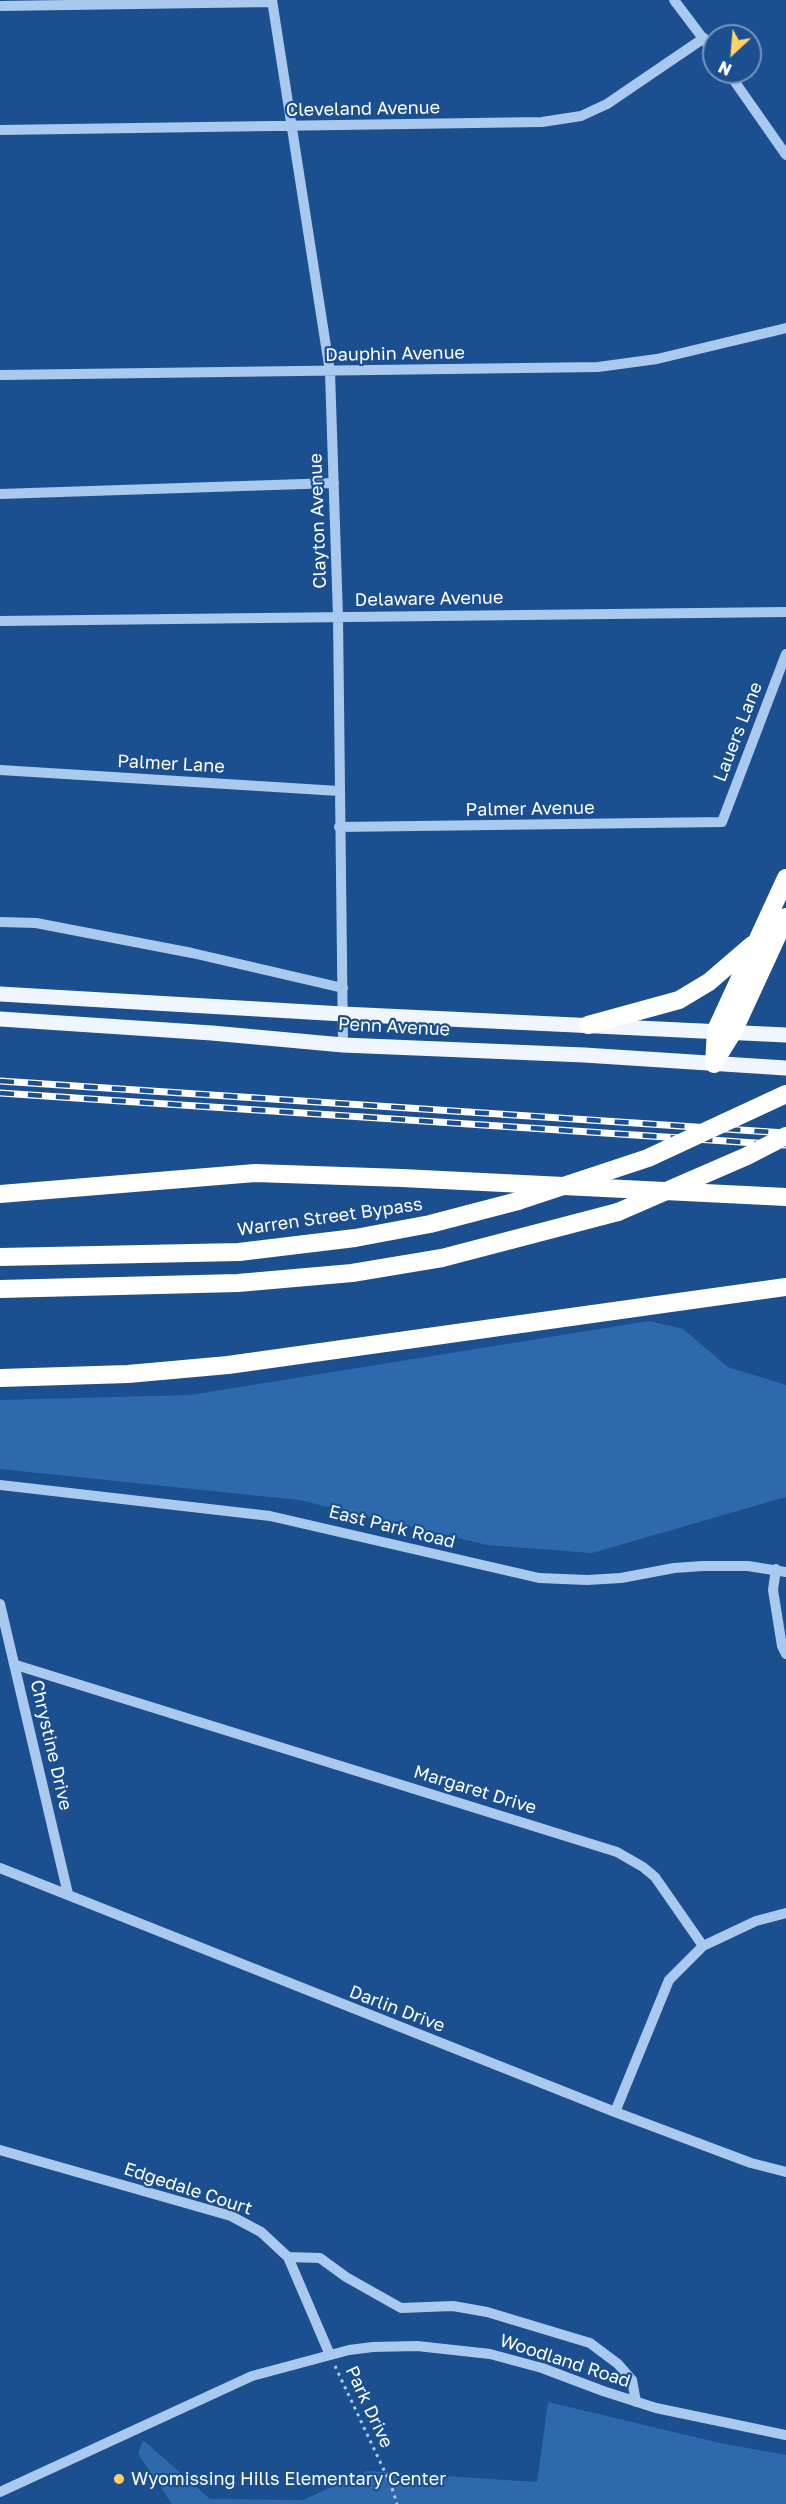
<!DOCTYPE html>
<style>
body{margin:0}
#map{position:relative;width:786px;height:2504px;overflow:hidden;background:#1b4f8f;font-family:"Golos Text",sans-serif}
canvas{display:block}
.north{position:absolute;left:702px;top:24px;width:60px;height:60px;box-sizing:border-box;background:#1b4f8f;border:2px solid #7695bc;border-radius:50%;rotate:206deg;font-size:16px;font-weight:700;line-height:24px;text-align:center;color:#fff}
.north::after{content:'';display:block;margin:auto;width:21px;height:27px;background:#ffd166;clip-path:polygon(50% 0,100% 100%,50% 72%,0 100%)}
</style>
<div id="map">
<canvas width="786" height="2504"></canvas>
<div class="north">N</div>
</div>
<script>
const g = document.querySelector('canvas').getContext('2d');
g.lineJoin = 'round';
function fill(path, color) { g.fillStyle = color; g.fill(path, 'evenodd'); }
const poly = rows => new Path2D(rows.map(r => 'M' + r).join(''));
function trace(path, color, width, dash) { g.strokeStyle = color; g.lineWidth = width; g.lineCap = dash ? 'butt' : 'round'; g.setLineDash(dash || []); g.stroke(path); }
function label(font, color, halo, rows, align = 'center') {
  g.font = font + ' "Golos Text",sans-serif'; g.lineWidth = 4.5; g.setLineDash([]); g.textBaseline = 'middle'; g.strokeStyle = halo; g.fillStyle = color; for (const [text, x, y, turn = 0] of rows) {
    g.save(); g.translate(x, y); g.rotate((+turn || 0) * Math.PI / 180); g.textAlign = isNaN(turn) ? turn : align; if (halo) g.strokeText(text, 0, 0); g.fillText(text, 0, 0); g.restore();
  }
}
const green = poly([
 [649,1321,683,1329,728,1367,786,1385,786,1497,592,1553,487,1545,299,1500,0,1469,0,1400,190,1395],
 [548,2402,720,2443,786,2455,786,2504,172,2504,138,2454,143,2440,210,2499,303,2500,367,2471,537,2482]
]);
const path = poly([
 [335,2366,391,2485,397,2504]
]);
const minor = poly([
 [272,0,330,372,338,617,343,1045],
 [674,0,714,53],
 [0,6,272,2],
 [728,72,786,155],
 [0,130,542,122,581,116,607,104,704,38],
 [0,375,598,367,657,359,786,328],
 [0,494,334,483],
 [0,621,786,612],
 [0,770,339,791],
 [339,827,722,822,786,654],
 [0,922,36,923,192,953,343,988],
 [0,1485,270,1516,539,1578,587,1580,621,1578,674,1568,703,1566,748,1566,786,1572],
 [776,1569,773,1590,782,1646,786,1654],
 [0,1604,68,1894],
 [16,1665,617,1852,643,1867,655,1877,703,1946],
 [0,1868,615,2112,751,2163,786,2172],
 [615,2112,669,1980,703,1946,756,1921,786,1913],
 [0,2150,231,2216,261,2232,288,2257,330,2355],
 [288,2257,320,2258,346,2277,401,2308,453,2306,487,2312,590,2343,618,2364,632,2380,636,2402],
 [0,2492,252,2376,349,2350,373,2347,417,2346,490,2354,542,2368,603,2391,656,2408,786,2435]
]);
const major = poly([
 [0,994,343,1014,786,1035],
 [0,1019,212,1033,343,1045,584,1055,786,1068]
]);
const highway = poly([
 [588,1025,679,1000,709,982,752,945],
 [715,1061,733,1032,786,917],
 [714,1064,716,1030,786,878],
 [0,1194,255,1173,402,1178,786,1197],
 [0,1257,239,1252,355,1238,430,1224,518,1201],
 [0,1289,238,1283,352,1273,442,1258,618,1212],
 [0,1378,128,1374,228,1365,786,1287]
]);
const rail = poly([
 [0,1081,786,1133],
 [0,1093,786,1145]
]);
const highwayBridge = poly([
 [518,1201,648,1158,786,1094],
 [618,1212,747,1156,786,1136]
]);
const markers = [
 [119,2479,6,"#ffd166"]
];
const streetNames = [
 ["Cleveland Avenue",363,109,-1],
 ["Dauphin Avenue",395,354,-1],
 ["Clayton Avenue",318,521,-92],
 ["Delaware Avenue",429,599,-1],
 ["Lauers Lane",738,732,-69],
 ["Palmer Lane",171,764,3],
 ["Palmer Avenue",530,809,-1],
 ["Penn Avenue",394,1027,3],
 ["Warren Street Bypass",330,1217,-8],
 ["East Park Road",392,1527,14],
 ["Chrystine Drive",51,1745,77],
 ["Margaret Drive",475,1790,17],
 ["Darlin Drive",397,2009,21],
 ["Edgedale Court",188,2189,18],
 ["Woodland Road",565,2361,18],
 ["Park Drive",369,2407,65]
];
const poiNames = [
 ["Wyomissing Hills Elementary Center",131,2479]
];
fill(green, '#2e69ad');
trace(path, '#a9c9ee', 3, [3, 4.5]);
trace(minor, '#a9c9ee', 10);
trace(major, '#f0f6ff', 15);
trace(highway, '#fff', 18);
trace(rail, '#fff', 7);
trace(rail, '#1b4f8f', 4.5, [14]);
trace(highwayBridge, '#fff', 18);
for (const [x, y, r, color] of markers) { const dot = new Path2D(); dot.arc(x, y, r, 0, 2 * Math.PI); g.fillStyle = color; g.fill(dot); trace(dot, '#1b4f8f', 2); }
label('18px', '#fff', '#1b4f8f', streetNames);
label('18px', '#fff', '#1b4f8f', poiNames, 'left');
</script>
